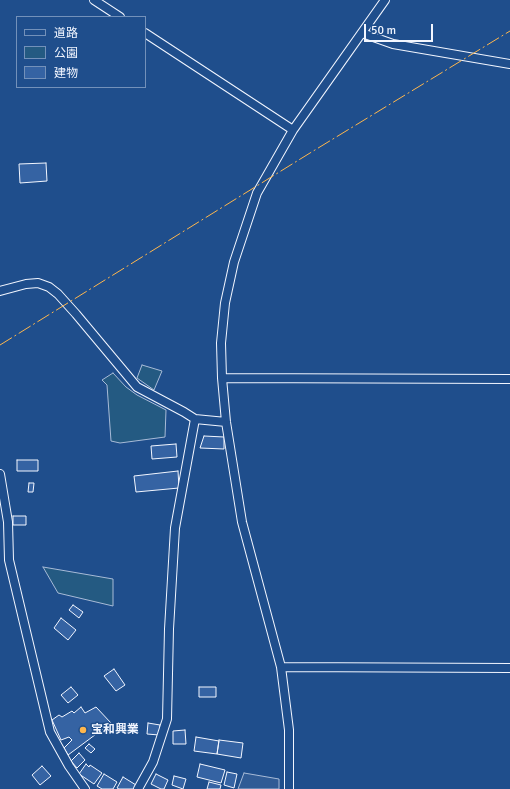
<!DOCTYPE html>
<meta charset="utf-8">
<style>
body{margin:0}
#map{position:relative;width:510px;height:789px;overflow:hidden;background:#1f4e8c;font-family:Signika,"Noto Sans JP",sans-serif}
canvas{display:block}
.legend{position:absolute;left:16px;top:16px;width:130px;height:72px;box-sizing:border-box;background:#1f4e8c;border:1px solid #7391ba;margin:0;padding:5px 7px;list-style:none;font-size:12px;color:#f2f6ff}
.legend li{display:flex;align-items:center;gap:8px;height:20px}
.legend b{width:20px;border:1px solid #7391ba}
.scale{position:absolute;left:364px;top:24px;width:69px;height:18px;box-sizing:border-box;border:2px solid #f2f6ff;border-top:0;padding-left:5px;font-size:12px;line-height:14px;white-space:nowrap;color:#f2f6ff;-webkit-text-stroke:3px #1f4e8c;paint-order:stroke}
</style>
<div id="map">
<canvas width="510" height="789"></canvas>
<ul class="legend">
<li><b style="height:5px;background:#1f4e8c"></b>道路</li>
<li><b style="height:11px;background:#245a82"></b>公園</li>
<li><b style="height:11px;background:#3563a3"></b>建物</li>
</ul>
<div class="scale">50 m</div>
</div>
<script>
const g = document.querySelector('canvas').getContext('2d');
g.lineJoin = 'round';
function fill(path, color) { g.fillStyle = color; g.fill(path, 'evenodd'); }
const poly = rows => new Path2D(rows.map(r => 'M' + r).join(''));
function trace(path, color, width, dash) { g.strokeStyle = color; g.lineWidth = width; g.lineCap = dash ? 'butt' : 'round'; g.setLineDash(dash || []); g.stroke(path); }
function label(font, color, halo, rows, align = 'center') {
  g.font = font + ' Signika,"Noto Sans JP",sans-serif'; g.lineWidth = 3; g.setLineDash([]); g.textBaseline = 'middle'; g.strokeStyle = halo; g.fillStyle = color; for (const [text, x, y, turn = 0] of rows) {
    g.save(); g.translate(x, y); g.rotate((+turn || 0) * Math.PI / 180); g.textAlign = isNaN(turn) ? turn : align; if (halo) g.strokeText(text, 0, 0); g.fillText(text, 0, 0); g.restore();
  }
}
const green = poly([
 [142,365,162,371,154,390,137,378,142,365],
 [113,373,126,387,137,395,166,410,165,437,120,443,111,441,107,385,102,380,113,373],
 [43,567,113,579,113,606,58,593,43,567]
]);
const parking = poly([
 [244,773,279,779,279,789,238,789,244,773]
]);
const building = poly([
 [46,163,47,181,20,183,19,164,46,163],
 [204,436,224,437,224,449,200,448,204,436],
 [176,444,177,457,152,459,151,446,176,444],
 [17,460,38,460,38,471,17,471,17,460],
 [178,471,179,488,136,492,134,476,178,471],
 [29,483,34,483,33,492,28,492,29,483],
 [13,516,26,516,26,525,13,525,13,516],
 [73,605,83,612,79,618,69,610,73,605],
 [61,618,76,630,68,640,54,628,61,618],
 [114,669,125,685,116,691,104,676,114,669],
 [71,687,78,695,68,703,61,695,71,687],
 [199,687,216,687,216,697,199,697,199,687],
 [81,707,85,713,96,707,111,723,68,755,64,748,72,740,69,737,61,740,52,720,59,715,62,717,72,711,74,713,81,707],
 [148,723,160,725,159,735,147,734,148,723],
 [185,730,186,744,173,744,173,731,185,730],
 [196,737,219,741,217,754,194,751,196,737],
 [219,740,243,743,241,758,217,754,219,740],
 [89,744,95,749,91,753,85,748,89,744],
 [79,753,85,760,77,768,71,761,79,753],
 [86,764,89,767,90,765,102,773,94,784,79,774,86,764],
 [200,764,225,770,221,783,197,777,200,764],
 [42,766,51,776,40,785,32,775,42,766],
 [227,772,237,774,234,788,224,785,227,772],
 [104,774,117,782,113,789,102,789,97,786,104,774],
 [156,774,168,780,164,789,161,789,151,784,156,774],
 [174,776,186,779,183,789,172,785,174,776],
 [123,777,136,785,134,789,119,789,117,788,123,777],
 [209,782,221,785,220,789,207,789,209,782]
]);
const street = poly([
 [94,0,120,17],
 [145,33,293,130],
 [362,33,393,44,510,64],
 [0,291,26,284,38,283,49,287,58,294,76,314,137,387,184,412,195,419,226,422],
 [222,378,510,379],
 [0,474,8,522,9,560,50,732,69,766,85,789],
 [281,667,510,668],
 [138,789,153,762,167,719,169,629,175,528,195,419],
 [289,789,289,730,281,667,242,522,226,422,222,378,221,343,225,303,234,262,257,193,293,130,385,0]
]);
const power = poly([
 [0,345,310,153,510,31]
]);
const markers = [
 [83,730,4,"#ffb74d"]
];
const poiNames = [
 ["宝和興業",91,730]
];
fill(green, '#245a82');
trace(green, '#a8bbd7', 1);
fill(parking, '#305b95');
trace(parking, '#a8bbd7', 1);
fill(building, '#3563a3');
trace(building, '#f2f6ff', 1);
trace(street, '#f2f6ff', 10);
trace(street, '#1f4e8c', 8);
trace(power, '#ffb74d', 1, [14, 3, 2, 3]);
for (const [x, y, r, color] of markers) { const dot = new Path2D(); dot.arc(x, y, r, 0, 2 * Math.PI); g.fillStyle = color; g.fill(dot); trace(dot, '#1f4e8c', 1.5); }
label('bold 12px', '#f2f6ff', '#1f4e8c', poiNames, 'left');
</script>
